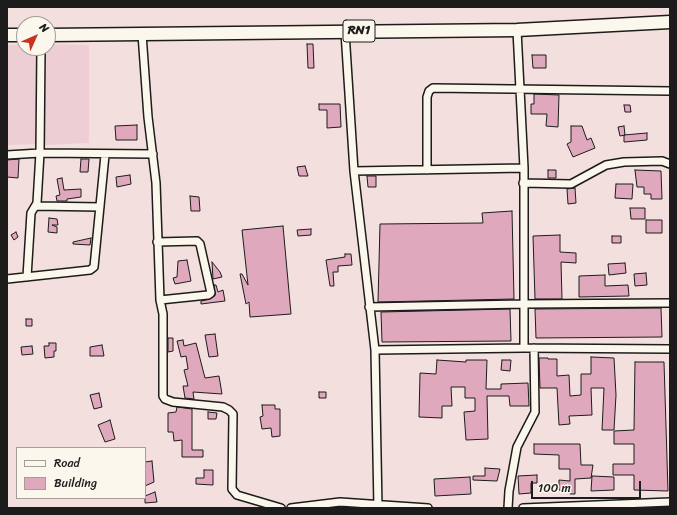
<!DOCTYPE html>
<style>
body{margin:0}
#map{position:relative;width:677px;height:515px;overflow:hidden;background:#f3dfde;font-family:Sriracha,sans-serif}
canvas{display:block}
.frame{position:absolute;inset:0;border:8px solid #1c1c1c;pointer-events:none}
.legend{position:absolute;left:16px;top:447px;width:130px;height:52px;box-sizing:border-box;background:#fbf7ec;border:1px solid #a29f99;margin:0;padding:5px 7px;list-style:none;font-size:12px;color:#1c1c1c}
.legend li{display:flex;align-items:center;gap:8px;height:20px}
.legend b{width:20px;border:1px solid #a29f99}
.north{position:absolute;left:16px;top:16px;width:40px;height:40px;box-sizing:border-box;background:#fbf7ec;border:1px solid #a29f99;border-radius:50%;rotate:45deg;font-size:11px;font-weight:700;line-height:16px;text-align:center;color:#1c1c1c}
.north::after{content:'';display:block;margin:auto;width:14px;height:18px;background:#c8321e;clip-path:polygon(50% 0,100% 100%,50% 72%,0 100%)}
.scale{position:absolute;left:531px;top:481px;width:110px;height:18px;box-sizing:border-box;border:2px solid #1c1c1c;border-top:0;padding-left:5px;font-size:12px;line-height:14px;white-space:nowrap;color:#1c1c1c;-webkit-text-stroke:3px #fbf7ec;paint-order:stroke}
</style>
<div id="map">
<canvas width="677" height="515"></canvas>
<div class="frame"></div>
<ul class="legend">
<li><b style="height:5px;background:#fbf7ec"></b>Road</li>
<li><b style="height:11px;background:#dfa8bc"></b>Building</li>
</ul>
<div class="north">N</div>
<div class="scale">100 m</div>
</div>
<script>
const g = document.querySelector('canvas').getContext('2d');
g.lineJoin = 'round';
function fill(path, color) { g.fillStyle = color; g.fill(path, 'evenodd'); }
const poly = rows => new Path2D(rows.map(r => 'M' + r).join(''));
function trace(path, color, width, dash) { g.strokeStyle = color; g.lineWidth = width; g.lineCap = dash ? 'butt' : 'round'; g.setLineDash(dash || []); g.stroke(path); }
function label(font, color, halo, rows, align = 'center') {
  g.font = font + ' Sriracha,sans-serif'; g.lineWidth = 3.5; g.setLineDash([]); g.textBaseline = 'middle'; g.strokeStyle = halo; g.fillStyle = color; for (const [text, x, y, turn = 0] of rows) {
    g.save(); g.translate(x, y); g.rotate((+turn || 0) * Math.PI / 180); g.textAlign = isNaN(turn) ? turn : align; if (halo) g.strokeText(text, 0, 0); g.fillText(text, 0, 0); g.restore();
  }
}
const built = poly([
 [48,44,89,45,89,143,45,145,45,48,48,48],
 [7,45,24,45,24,48,37,48,37,144,7,145]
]);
const building = poly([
 [307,44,313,44,314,68,308,68,307,44],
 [532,55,546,55,546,68,533,68,532,55],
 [534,94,559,95,558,127,546,126,547,114,531,114,531,104,534,104,534,94],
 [319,104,340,104,341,127,327,128,327,110,319,110,319,104],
 [624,105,630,105,631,112,625,112,624,105],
 [137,125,137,140,116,140,115,126,137,125],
 [571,126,582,126,587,140,591,138,595,148,573,157,567,144,571,142,571,126],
 [624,126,625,135,620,136,618,127,624,126],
 [647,133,647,140,624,142,624,135,647,133],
 [19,159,18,178,7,177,7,160,19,159],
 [81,159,89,159,88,172,80,172,81,159],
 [305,166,308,176,299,176,297,167,305,166],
 [548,170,556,170,556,178,548,178,548,170],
 [635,170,661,171,662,199,651,199,651,194,644,194,644,187,637,187,635,170],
 [130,175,131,184,117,187,116,177,130,175],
 [367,176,376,176,376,187,368,187,367,176],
 [62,178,64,190,81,189,81,197,67,199,67,201,57,201,56,196,60,195,57,179,62,178],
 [616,184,633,184,632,199,615,198,616,184],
 [575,188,576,203,568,204,567,189,575,188],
 [190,196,199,197,200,211,191,211,190,196],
 [630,208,645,208,645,219,631,219,630,208],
 [512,211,514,299,378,302,380,224,483,223,482,213,512,211],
 [49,218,57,219,58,225,52,225,57,227,57,233,48,232,49,218],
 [646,220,662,220,662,233,646,233,646,220],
 [283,226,291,314,250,317,249,302,246,304,240,274,242,274,248,285,242,230,283,226],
 [311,229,311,235,298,236,297,230,311,229],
 [16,232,18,237,14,240,11,235,16,232],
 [560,235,560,252,576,253,576,263,561,262,562,299,535,299,533,236,560,235],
 [612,236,621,236,621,243,612,243,612,236],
 [91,238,90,245,73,244,73,242,91,238],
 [345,254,351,254,352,265,338,266,338,272,333,272,334,286,330,286,326,260,345,257,345,254],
 [187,260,191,281,175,284,173,278,177,277,178,261,187,260],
 [212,262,220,272,222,277,213,279,212,262],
 [625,263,626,273,609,275,608,264,625,263],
 [646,273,647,285,635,286,634,274,646,273],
 [605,275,605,286,628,285,629,296,579,297,579,276,605,275],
 [214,285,216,285,218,292,223,290,225,301,201,304,201,301,210,299,215,295,214,285],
 [661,308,662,337,536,338,535,309,661,308],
 [510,309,511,341,382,342,381,312,510,309],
 [26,319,32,319,32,326,26,326,26,319],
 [215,334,218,356,209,357,205,335,215,334],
 [168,338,173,338,173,351,168,352,168,338],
 [183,340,184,346,196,343,205,378,219,376,222,394,193,392,194,399,185,398,183,386,188,386,184,370,188,369,186,356,181,357,177,341,183,340],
 [49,343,56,343,56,351,54,351,54,357,45,358,44,346,49,346,49,343],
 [102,345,104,356,90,356,90,347,102,345],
 [32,346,33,354,22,355,21,347,32,346],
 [591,357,614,358,616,395,614,430,602,430,604,388,591,388,592,415,569,416,570,424,559,425,557,388,540,388,539,358,548,358,548,359,557,359,557,376,569,375,570,396,581,395,581,374,591,374,591,357],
 [437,360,466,362,466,360,487,360,486,389,501,389,501,384,528,383,529,406,510,406,509,396,487,396,488,439,466,440,464,412,475,411,475,398,465,398,465,387,451,387,452,406,442,406,442,418,419,417,420,373,436,374,437,360],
 [502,360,511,360,510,371,501,370,502,360],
 [635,362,664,362,668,491,634,490,634,475,613,475,613,464,634,464,634,444,614,444,614,431,634,430,635,362],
 [319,392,326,392,326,398,319,398,319,392],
 [99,393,102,407,94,409,90,395,99,393],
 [262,405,275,405,275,409,280,409,280,436,272,437,271,428,262,429,260,417,263,416,262,405],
 [177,407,192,409,192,450,203,450,203,457,182,457,182,440,174,441,173,432,168,432,168,413,176,412,177,407],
 [208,412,217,413,216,419,208,419,208,412],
 [110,420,115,439,105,442,98,425,110,420],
 [534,444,580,444,581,465,593,465,591,478,575,479,575,494,570,494,570,491,559,490,559,480,570,481,570,469,559,469,559,455,534,454,534,444],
 [152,461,154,482,145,486,145,462,152,461],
 [485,468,500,469,497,481,473,480,473,476,485,476,485,468],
 [204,470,213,470,213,485,196,484,196,478,204,478,204,470],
 [537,475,537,483,531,483,531,493,519,494,518,476,537,475],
 [592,476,614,477,614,490,591,491,592,476],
 [470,477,471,494,435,496,434,479,470,477],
 [155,492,157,502,145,503,145,496,155,492]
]);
const minor = poly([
 [517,30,524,168,524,348],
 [345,32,354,171,375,350,378,508],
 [142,34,148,117,156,183,160,300,163,314,163,396,165,399,173,402,223,407,229,410,233,414,232,489,237,495,281,508],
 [7,155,40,153,153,154],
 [427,170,427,97,429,91,433,88,670,91],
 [354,171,524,168],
 [523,183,571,184,606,165,624,162,662,161,670,164],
 [36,206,100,207],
 [157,242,197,241,200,244,211,293,208,295,160,300],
 [27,277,31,213,37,203,40,153,41,48],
 [7,279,90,270,94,267,105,155],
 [369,307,523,304,670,303],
 [375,350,524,348,670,349],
 [291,508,340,502,428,508],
 [508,508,509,491,517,447,535,412,534,348],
 [523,508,670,502]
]);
const trunk = poly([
 [7,35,24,35],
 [48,35,517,30,670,22]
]);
const shields = [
 [359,31,32]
];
const shieldNames = [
 ["RN1",359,31]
];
fill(built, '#edced4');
fill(building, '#dfa8bc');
trace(building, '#1c1c1c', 1);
trace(minor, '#1c1c1c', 10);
trace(trunk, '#1c1c1c', 15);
trace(minor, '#fbf7ec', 7);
trace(trunk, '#fbf7ec', 12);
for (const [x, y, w] of shields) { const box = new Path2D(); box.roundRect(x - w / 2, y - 11, w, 22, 3); g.fillStyle = '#fbf7ec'; g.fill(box); trace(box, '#1c1c1c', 1); }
label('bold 13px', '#1c1c1c', null, shieldNames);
</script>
